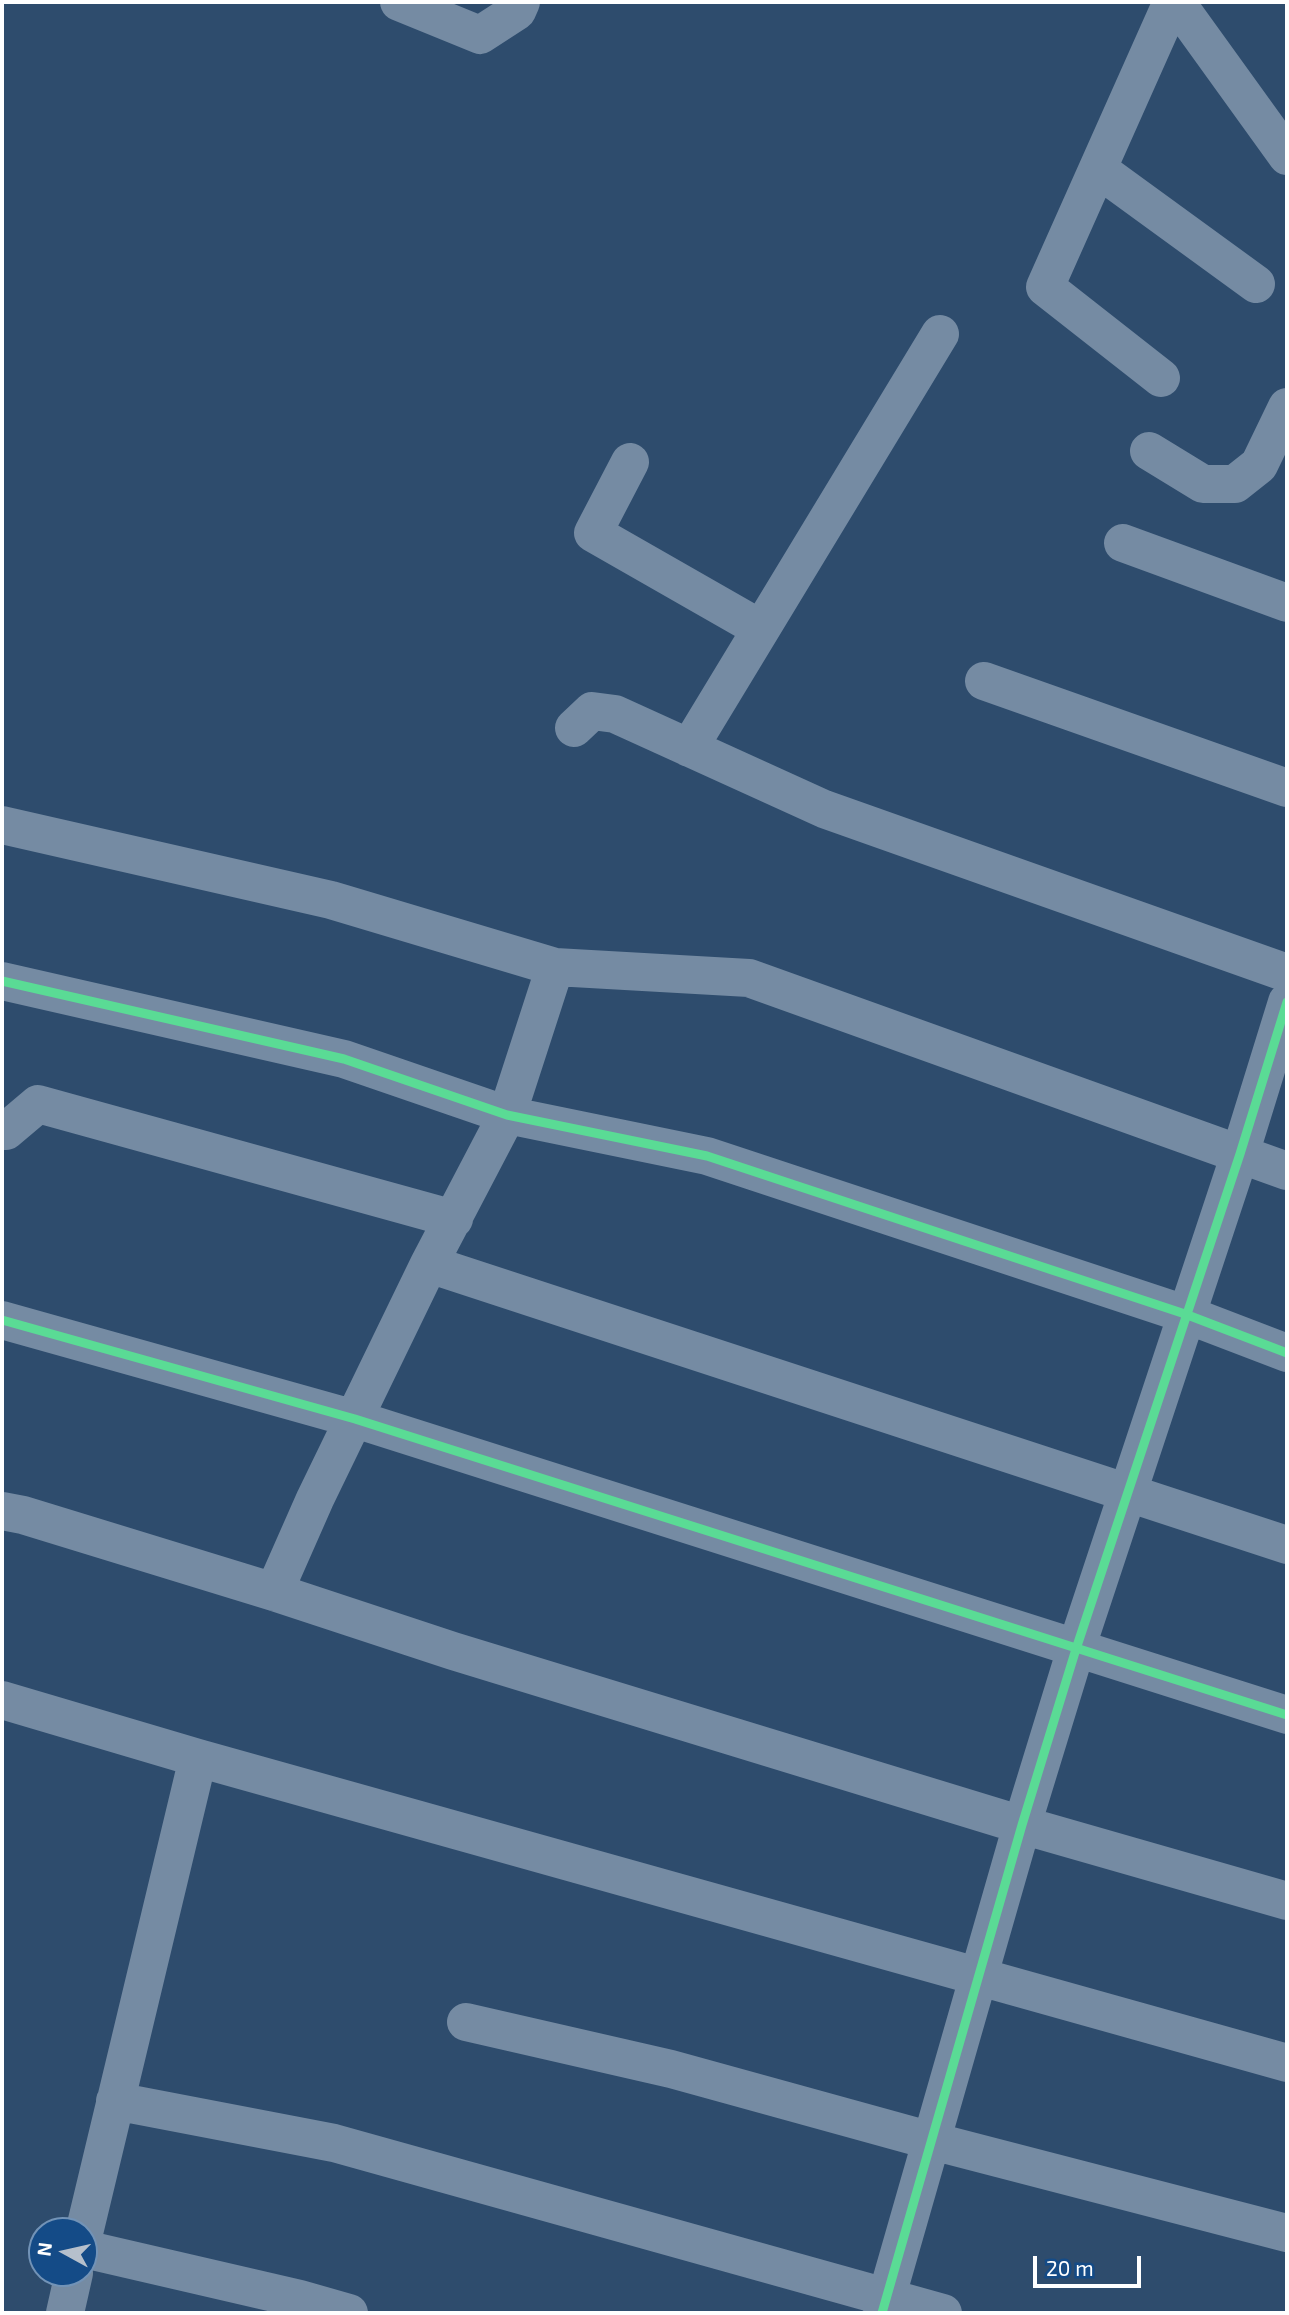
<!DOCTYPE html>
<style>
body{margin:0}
#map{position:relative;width:1289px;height:2315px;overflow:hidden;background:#2e4c6d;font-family:"Exo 2",sans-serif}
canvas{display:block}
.frame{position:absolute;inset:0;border:4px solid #fff;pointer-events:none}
.north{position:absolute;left:28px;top:2217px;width:70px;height:70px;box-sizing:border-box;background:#144b87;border:2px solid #7293b7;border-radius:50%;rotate:278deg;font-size:19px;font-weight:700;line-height:28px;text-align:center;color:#fff}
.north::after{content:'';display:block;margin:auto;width:24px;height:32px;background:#b6c0cc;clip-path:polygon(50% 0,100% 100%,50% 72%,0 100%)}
.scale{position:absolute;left:1033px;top:2256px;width:108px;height:32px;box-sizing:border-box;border:4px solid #fff;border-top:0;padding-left:9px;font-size:21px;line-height:24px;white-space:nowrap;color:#fff;-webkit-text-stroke:5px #144b87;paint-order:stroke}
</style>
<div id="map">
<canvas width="1289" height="2315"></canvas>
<div class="frame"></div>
<div class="north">N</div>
<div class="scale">20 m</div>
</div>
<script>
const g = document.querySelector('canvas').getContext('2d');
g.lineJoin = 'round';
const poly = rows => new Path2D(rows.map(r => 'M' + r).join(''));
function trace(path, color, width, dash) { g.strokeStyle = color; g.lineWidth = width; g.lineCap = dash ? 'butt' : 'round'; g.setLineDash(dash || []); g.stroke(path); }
const minor = poly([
 [399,2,480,35,517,11,521,2],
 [1176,2,1287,156],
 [1098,169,1256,284],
 [1161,378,1045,287,1172,2],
 [1149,451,1203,484,1235,484,1259,465,1287,407],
 [630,462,593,533,761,629],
 [1123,543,1287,603],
 [984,681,1287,788],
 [574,728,592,711,615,714,824,809,1287,973],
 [689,748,940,334],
 [2,825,331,900,555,967,749,978,1287,1171],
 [2,981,344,1059,507,1115,707,1156,1185,1314,1287,1353],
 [6,1131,38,1104,454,1219],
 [429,1264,1287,1545],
 [2,1320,355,1419,1287,1715],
 [2,1511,23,1515,274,1592,453,1651,1022,1825,1287,1901],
 [274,1592,315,1499,429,1264,507,1115,555,967],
 [2,1700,198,1758,1287,2063],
 [466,2022,671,2069,932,2141,1287,2233],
 [115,2101,334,2143,943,2313],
 [84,2233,198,1758],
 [84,2249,300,2299,349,2313],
 [65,2313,74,2273],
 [882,2313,1022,1825,1076,1649,1240,1154,1287,1002]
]);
const cycleway = poly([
 [2,981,344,1059,507,1115,707,1156,1185,1314,1287,1353],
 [2,1320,355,1419,1287,1715],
 [882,2313,1022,1825,1076,1649,1240,1154,1287,1002]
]);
trace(minor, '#758ba3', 38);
trace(cycleway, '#5adb95', 9);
</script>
